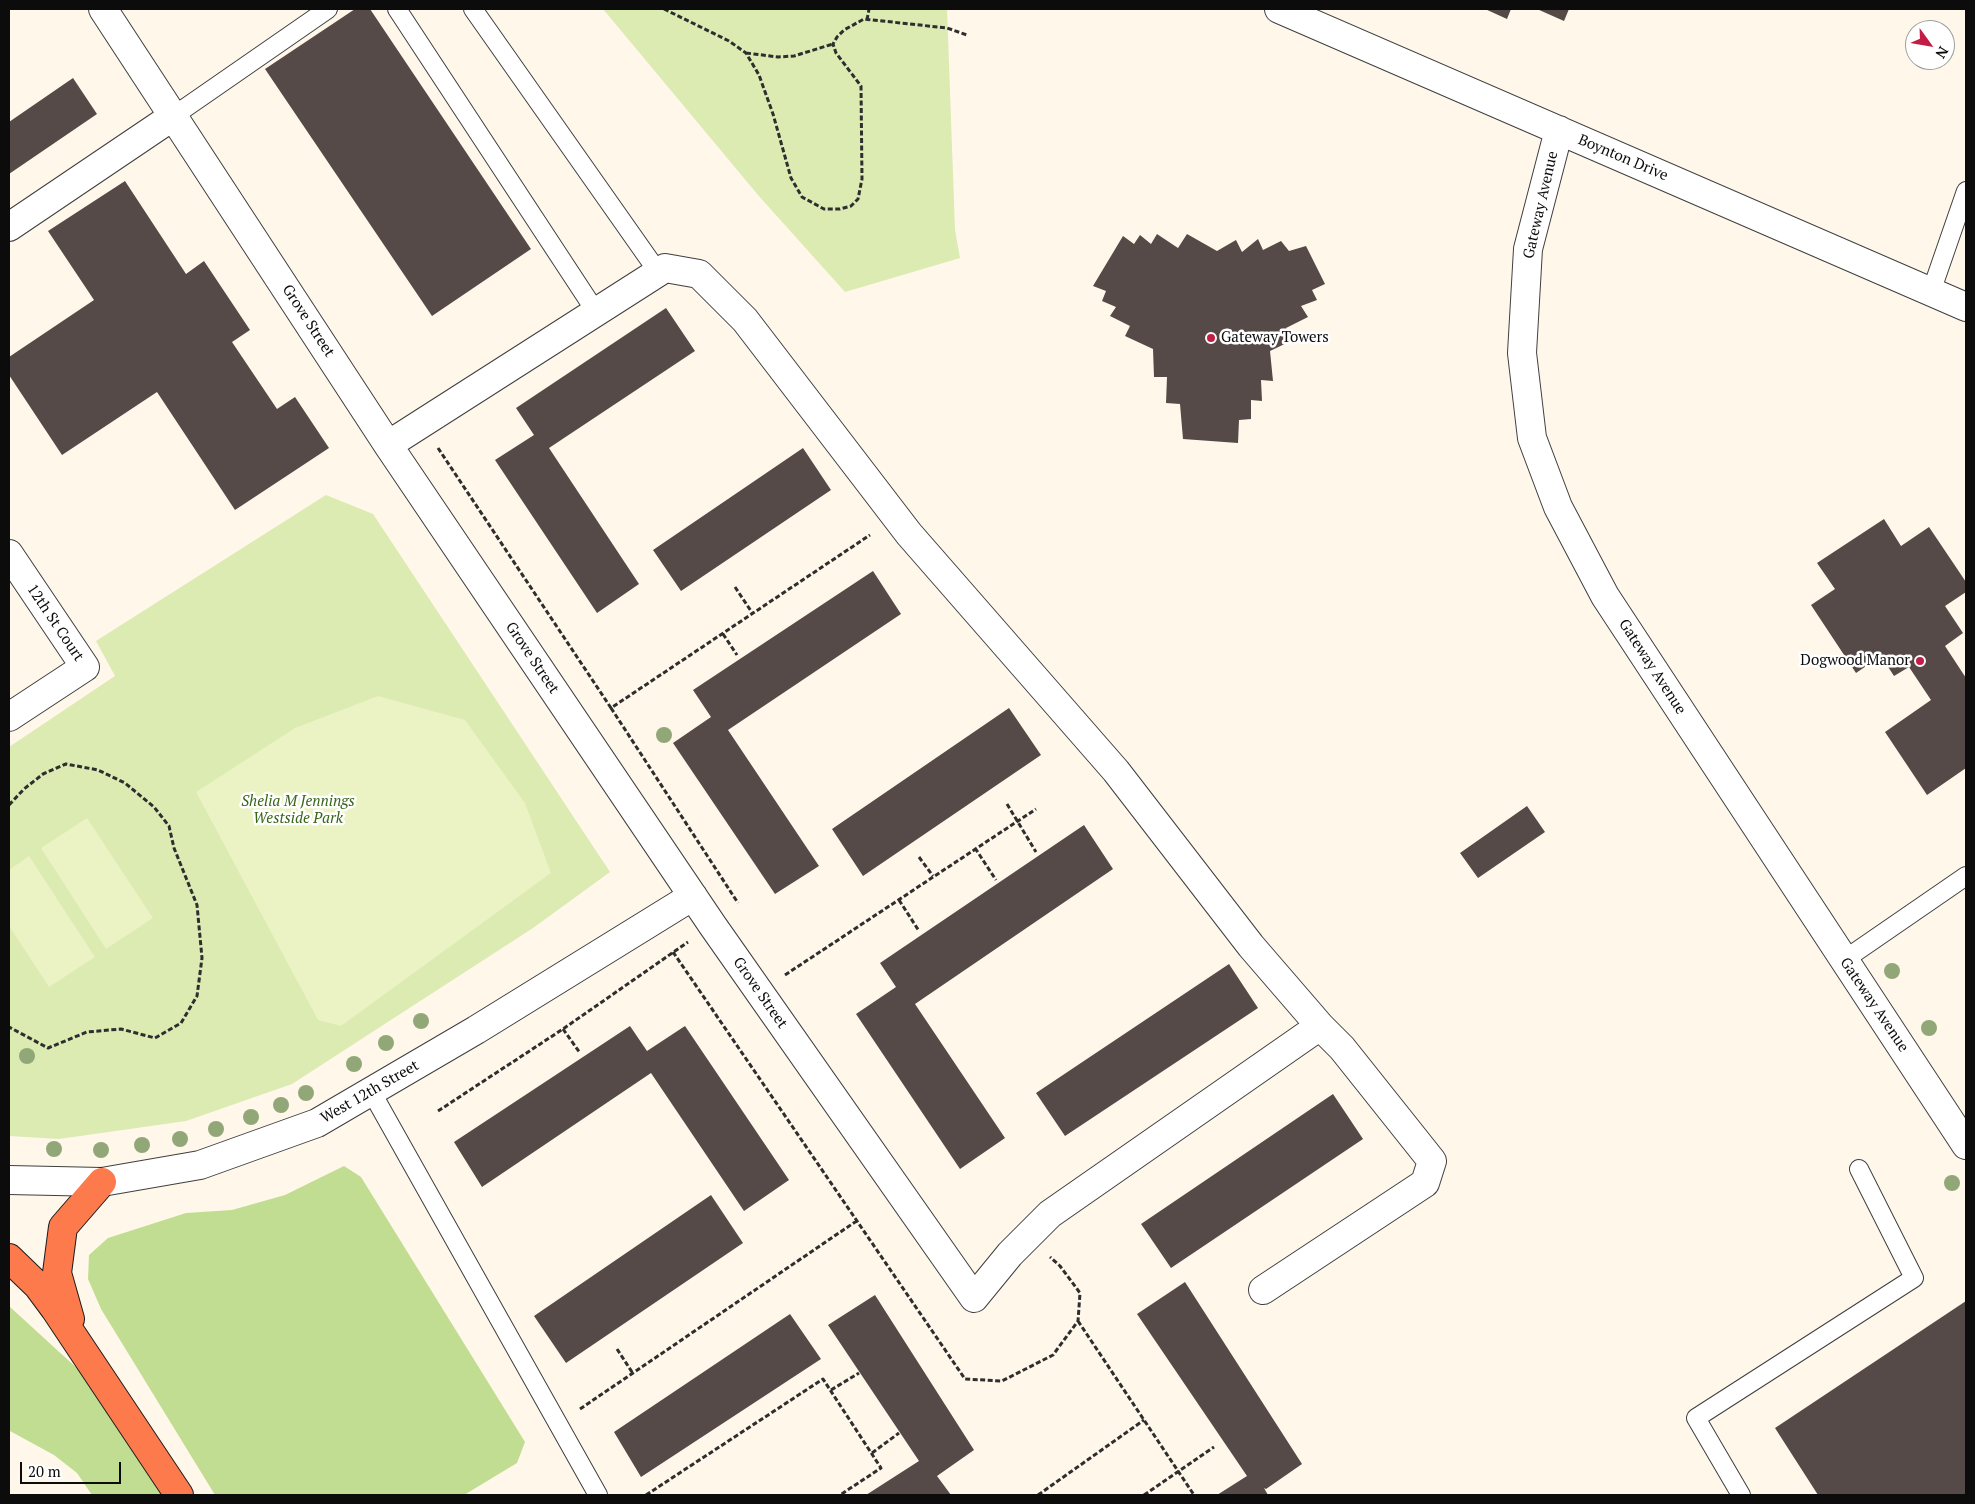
<!DOCTYPE html>
<style>
body{margin:0}
#map{position:relative;width:1975px;height:1504px;overflow:hidden;background:#fff7ea;font-family:"PT Serif",serif}
canvas{display:block}
.frame{position:absolute;inset:0;border:10px solid #0c0c0c;pointer-events:none}
.north{position:absolute;left:1905px;top:20px;width:50px;height:50px;box-sizing:border-box;background:#fff;border:1px solid #9e9e9e;border-radius:50%;rotate:122deg;font-size:14px;font-weight:700;line-height:20px;text-align:center;color:#0c0c0c}
.north::after{content:'';display:block;margin:auto;width:18px;height:22px;background:#c21d45;clip-path:polygon(50% 0,100% 100%,50% 72%,0 100%)}
.scale{position:absolute;left:20px;top:1462px;width:101px;height:22px;box-sizing:border-box;border:2px solid #0c0c0c;border-top:0;padding-left:6px;font-size:15px;line-height:18px;white-space:nowrap;color:#0c0c0c;-webkit-text-stroke:4px #fff;paint-order:stroke}
</style>
<div id="map">
<canvas width="1975" height="1504"></canvas>
<div class="frame"></div>
<div class="north">N</div>
<div class="scale">20 m</div>
</div>
<script>
const g = document.querySelector('canvas').getContext('2d');
g.lineJoin = 'round';
function fill(path, color) { g.fillStyle = color; g.fill(path, 'evenodd'); }
const poly = rows => new Path2D(rows.map(r => 'M' + r).join(''));
function trace(path, color, width, dash) { g.strokeStyle = color; g.lineWidth = width; g.lineCap = dash ? 'butt' : 'round'; g.setLineDash(dash || []); g.stroke(path); }
function label(font, color, halo, rows, align = 'center') {
  g.font = font + ' "PT Serif",serif'; g.lineWidth = 5; g.setLineDash([]); g.textBaseline = 'middle'; g.strokeStyle = halo; g.fillStyle = color; for (const [text, x, y, turn = 0] of rows) {
    g.save(); g.translate(x, y); g.rotate((+turn || 0) * Math.PI / 180); g.textAlign = isNaN(turn) ? turn : align; if (halo) g.strokeText(text, 0, 0); g.fillText(text, 0, 0); g.restore();
  }
}
const green = poly([
 [603,9,947,9,955,230,960,258,845,292,758,195],
 [326,495,373,514,610,872,533,928,292,1084,186,1121,59,1139,9,1136,9,747,115,676,96,641]
]);
const forest = poly([
 [344,1166,361,1177,525,1442,517,1463,464,1495,215,1495,101,1309,88,1279,89,1255,108,1238,186,1213,232,1210,285,1195],
 [9,1306,92,1382,166,1495,92,1495,77,1473,54,1455,10,1431]
]);
const pitch = poly([
 [378,696,465,720,525,803,551,873,341,1026,318,1020,196,792,295,728],
 [87,818,153,918,106,949,41,848],
 [29,856,95,957,49,987,9,926,9,870]
]);
const building = poly([
 [355,9,370,9,531,249,432,316,265,69],
 [1485,9,1511,9,1507,19],
 [1537,9,1569,9,1564,21],
 [73,78,97,114,9,174,9,122],
 [125,181,186,274,204,261,250,330,232,342,277,409,295,397,329,448,235,510,157,392,62,455,9,375,9,357,94,300,48,231],
 [1157,234,1178,248,1187,234,1217,251,1236,240,1242,252,1258,239,1263,250,1281,241,1289,251,1306,246,1325,284,1312,290,1317,300,1301,306,1308,317,1286,328,1295,339,1270,351,1273,381,1261,380,1262,401,1251,400,1251,419,1239,420,1238,443,1183,439,1180,404,1166,403,1167,377,1154,377,1153,349,1125,336,1130,326,1110,316,1116,307,1102,301,1106,291,1093,286,1123,236,1134,244,1140,235,1151,244],
 [666,308,695,351,549,448,639,584,597,613,495,460,534,435,516,408],
 [803,448,831,490,681,591,653,550],
 [1884,519,1901,546,1929,527,1966,582,1966,592,1945,606,1963,633,1945,646,1966,678,1966,768,1927,795,1885,732,1931,700,1909,667,1894,676,1881,656,1856,673,1811,605,1835,589,1817,563],
 [873,571,901,614,728,730,819,866,775,894,673,743,711,717,693,690],
 [1009,708,1041,755,863,876,832,829],
 [1527,806,1545,832,1478,878,1460,853],
 [1084,825,1113,869,915,1004,1005,1138,960,1169,856,1014,896,987,880,963],
 [1229,964,1258,1008,1065,1136,1036,1093],
 [630,1026,647,1051,685,1026,789,1180,744,1211,651,1073,482,1187,454,1142],
 [1333,1094,1363,1139,1171,1268,1141,1224],
 [711,1195,743,1243,566,1363,534,1316],
 [1185,1282,1302,1464,1266,1489,1264,1488,1268,1495,1217,1495,1247,1476,1137,1314],
 [875,1295,974,1450,937,1476,951,1495,866,1495,919,1461,828,1325],
 [1966,1301,1966,1495,1818,1495,1775,1428],
 [790,1314,821,1359,641,1477,614,1432]
]);
const path = poly([
 [664,9,729,41,746,53,759,75,773,114,791,178,802,197,824,209,840,209,851,206,858,199,862,179,861,86,836,53,833,44,837,37,844,30,864,19,947,28,967,35],
 [867,20,869,9],
 [746,53,778,57,794,56,833,44],
 [438,448,611,708,870,535],
 [735,587,753,614],
 [723,634,737,655],
 [611,708,738,903],
 [1007,804,1036,852],
 [9,805,24,789,43,774,66,764,98,770,125,783,154,807,169,826,174,848,197,905,202,958,197,996,181,1023,155,1038,121,1029,87,1032,48,1048,9,1027],
 [975,848,996,880],
 [919,857,933,876],
 [899,900,919,931],
 [673,952,965,1379,1002,1381,1053,1355,1078,1321,1080,1293,1060,1266,1050,1257],
 [785,975,1036,809],
 [563,1029,580,1053],
 [438,1111,563,1029,688,942],
 [1078,1321,1194,1495],
 [617,1349,632,1372],
 [831,1390,859,1373],
 [580,1409,858,1220],
 [872,1453,899,1433],
 [646,1495,823,1379,881,1468,840,1495],
 [1038,1495,1144,1420],
 [1144,1495,1214,1447]
]);
const lane = poly([
 [397,9,596,312],
 [473,9,658,272],
 [175,115,328,9],
 [1931,292,1966,191],
 [1844,960,1966,876],
 [371,1091,598,1495],
 [1741,1495,1696,1418,1914,1278,1859,1169]
]);
const street = poly([
 [103,9,388,445,713,926,974,1298,1010,1254,1050,1214,1320,1026,1251,946,1116,771,909,534,745,320,699,274,665,268,388,445],
 [1279,9,1966,307],
 [1559,130,1528,249,1522,353,1532,438,1558,507,1605,596,1966,1145],
 [9,227,175,115],
 [9,554,85,667,9,717],
 [9,1180,102,1182,200,1165,317,1123,476,1030,693,896],
 [1263,1290,1425,1183,1432,1161,1342,1048,1320,1026]
]);
const highway = poly([
 [9,1258,38,1286,55,1309,179,1495],
 [70,1319,57,1273,63,1227,102,1182]
]);
const trees = [
 [664,735],
 [1892,971],
 [421,1021],
 [1929,1028],
 [386,1043],
 [27,1056],
 [354,1064],
 [306,1093],
 [281,1105],
 [251,1117],
 [216,1129],
 [180,1139],
 [142,1145],
 [54,1149],
 [101,1150],
 [1952,1183]
];
const markers = [
 [1211,338,5,"#c21d45"],
 [1920,661,5,"#c21d45"]
];
const streetNames = [
 ["Boynton Drive",1623,158,23],
 ["Gateway Avenue",1541,205,-77],
 ["Grove Street",308,321,57],
 ["12th St Court",55,623,56],
 ["Grove Street",532,658,56],
 ["Gateway Avenue",1652,667,57],
 ["Grove Street",760,993,55],
 ["Gateway Avenue",1874,1005,56],
 ["West 12th Street",370,1092,-30]
];
const poiNames = [
 ["Gateway Towers",1221,338],
 ["Dogwood Manor",1910,661,"right"]
];
const parkNames = [
 ["Shelia M Jennings",298,802],
 ["Westside Park",298,819]
];
fill(green, '#dbebb2');
fill(forest, '#c1dd91');
fill(pitch, '#ebf2c4');
fill(building, '#554a47');
trace(lane, '#3f3f3f', 20);
trace(street, '#3f3f3f', 30);
trace(highway, '#1d1d1d', 30);
trace(path, '#2e2e2e', 3, [5, 2.5]);
trace(lane, '#fff', 18);
trace(street, '#fff', 28);
trace(highway, '#fc7a4b', 28);
g.fillStyle = '#92a777';
for (const [x, y] of trees) { g.beginPath(); g.arc(x, y, 8, 0, 2 * Math.PI); g.fill(); }
for (const [x, y, r, color] of markers) { const dot = new Path2D(); dot.arc(x, y, r, 0, 2 * Math.PI); g.fillStyle = color; g.fill(dot); trace(dot, '#fff', 2); }
label('15px', '#0c0c0c', '#fff', streetNames);
label('15px', '#0c0c0c', '#fff', poiNames, 'left');
label('italic 15px', '#386619', '#fff', parkNames);
</script>
